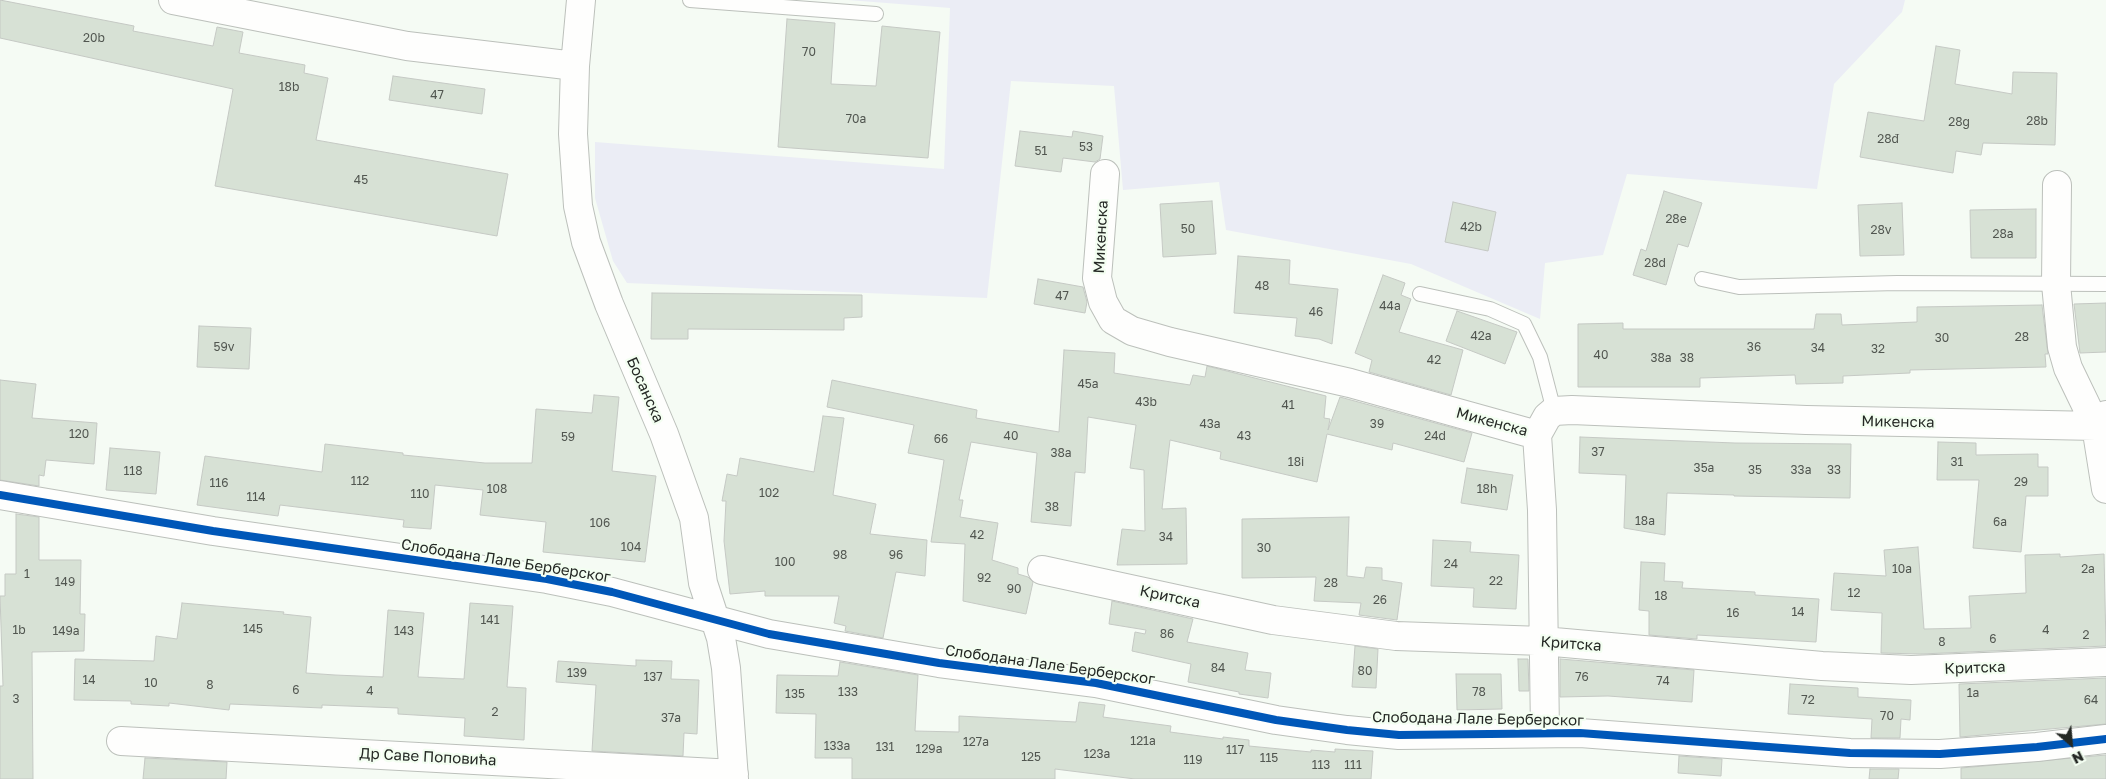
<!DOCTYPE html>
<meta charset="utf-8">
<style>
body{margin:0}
#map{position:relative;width:2106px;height:779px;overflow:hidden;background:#f5fbf4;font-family:"Golos Text",sans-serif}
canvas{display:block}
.north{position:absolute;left:2046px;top:719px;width:50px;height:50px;-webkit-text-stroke:4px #f3fef1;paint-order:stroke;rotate:153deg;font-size:14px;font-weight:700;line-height:20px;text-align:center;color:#242824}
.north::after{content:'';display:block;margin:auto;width:18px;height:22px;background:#242824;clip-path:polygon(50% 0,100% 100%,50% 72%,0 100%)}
</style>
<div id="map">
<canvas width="2106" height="779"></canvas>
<div class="north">N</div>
</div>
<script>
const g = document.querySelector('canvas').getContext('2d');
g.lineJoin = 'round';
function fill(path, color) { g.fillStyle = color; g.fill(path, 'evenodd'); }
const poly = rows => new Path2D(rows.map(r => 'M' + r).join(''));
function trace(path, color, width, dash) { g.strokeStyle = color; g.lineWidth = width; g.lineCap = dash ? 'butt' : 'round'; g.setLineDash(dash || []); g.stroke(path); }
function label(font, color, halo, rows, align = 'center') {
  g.font = font + ' "Golos Text",sans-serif'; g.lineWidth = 4.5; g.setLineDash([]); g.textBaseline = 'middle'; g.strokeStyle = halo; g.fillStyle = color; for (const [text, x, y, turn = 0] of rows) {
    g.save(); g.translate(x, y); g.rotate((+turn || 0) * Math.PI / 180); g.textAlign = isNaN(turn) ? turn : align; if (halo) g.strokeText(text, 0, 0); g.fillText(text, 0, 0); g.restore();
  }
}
const green = poly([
 [848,0,1905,0,1902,12,1834,84,1817,189,1627,174,1603,255,1545,263,1540,319,1411,264,1226,230,1219,182,1123,190,1114,86,1011,81,987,298,627,283,613,261,595,198,595,142,944,169,950,8]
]);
const building = poly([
 [0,0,134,26,133,31,213,46,217,27,243,32,239,53,305,65,304,73,328,78,316,140,508,174,497,236,215,186,233,89,0,38,0,0],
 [787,19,835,23,831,84,876,86,882,26,940,32,928,158,778,147,787,19],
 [1936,46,1960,50,1955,84,2012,94,2013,72,2057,73,2055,145,1983,143,1981,155,1956,151,1953,173,1860,157,1868,112,1924,121,1936,46],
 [393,76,485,89,482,114,389,100,393,76],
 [1020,131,1072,137,1073,131,1103,136,1100,159,1095,162,1063,158,1061,172,1015,166,1020,131],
 [1664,191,1702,203,1688,247,1678,244,1666,285,1633,275,1641,249,1646,251,1664,191],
 [1212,201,1216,254,1163,257,1160,204,1212,201],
 [1453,202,1496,212,1488,251,1445,242,1453,202],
 [1902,203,1904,255,1860,256,1858,205,1902,203],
 [2036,209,2036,258,1971,258,1970,210,2036,209],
 [1238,256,1290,260,1289,284,1338,289,1332,344,1319,339,1295,336,1297,318,1234,313,1238,256],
 [1383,275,1405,283,1401,295,1411,299,1399,332,1463,350,1451,395,1369,372,1372,360,1355,353,1383,275],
 [1038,279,1083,287,1087,302,1085,313,1034,304,1038,279],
 [652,293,862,295,862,317,844,318,844,330,688,329,688,339,651,339,652,293],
 [2106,303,2106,352,2080,353,2074,304,2106,303],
 [2042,305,2048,354,2045,354,2046,367,1910,370,1910,373,1843,376,1843,383,1796,384,1795,375,1700,378,1700,387,1578,387,1578,324,1623,323,1623,329,1814,329,1816,314,1841,314,1842,325,1917,322,1917,307,2042,305],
 [1457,311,1517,332,1505,364,1446,341,1457,311],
 [199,326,251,328,249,369,197,367,199,326],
 [1064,350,1115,353,1114,373,1190,385,1193,375,1205,377,1207,366,1326,396,1324,418,1330,419,1328,430,1340,397,1472,433,1464,462,1393,443,1392,450,1327,434,1317,482,1220,459,1221,452,1170,440,1162,509,1186,508,1187,564,1117,565,1122,529,1145,531,1144,470,1130,468,1136,425,1088,417,1085,473,1075,472,1071,526,1031,522,1037,453,971,442,959,500,963,500,960,517,998,523,992,560,1018,568,1018,574,1028,577,1033,582,1026,614,963,601,965,544,931,542,944,460,908,453,914,425,827,407,832,380,977,410,976,418,1059,432,1064,350],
 [0,380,36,384,32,418,97,423,94,464,46,460,44,476,39,475,39,486,0,480,0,380],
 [594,395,619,397,612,471,656,476,645,562,543,552,546,522,480,515,483,490,435,485,431,529,403,527,404,520,280,505,278,516,197,505,205,456,322,472,325,444,403,453,403,455,485,463,532,463,536,409,592,413,594,395],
 [823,416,844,418,833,495,876,504,870,534,927,540,925,576,896,572,883,638,845,631,846,626,834,623,839,596,765,596,765,591,730,594,724,541,726,501,722,501,727,474,737,476,740,458,814,472,823,416],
 [1580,437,1735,443,1851,444,1850,498,1734,496,1734,495,1667,493,1665,535,1624,528,1626,475,1579,473,1580,437],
 [1938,442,1976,443,1976,455,2038,454,2038,467,2048,467,2048,496,2026,496,2021,552,1973,548,1979,480,1937,480,1938,442],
 [110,448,160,452,156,494,106,490,110,448],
 [1467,468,1513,475,1507,510,1461,503,1467,468],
 [16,514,39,517,39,560,81,560,80,614,85,614,84,651,32,652,33,779,0,779,0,686,3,686,0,596,5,596,5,574,16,574,16,514],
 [1349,517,1347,576,1364,578,1366,567,1382,568,1382,580,1402,583,1397,620,1359,615,1361,603,1314,601,1316,577,1242,578,1242,519,1349,517],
 [1433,540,1471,542,1470,552,1519,555,1516,609,1473,607,1474,588,1431,586,1433,540],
 [1918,547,1924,629,1971,628,1969,596,2026,593,2025,555,2060,554,2060,557,2104,554,2106,646,1921,654,1881,653,1882,613,1831,610,1834,573,1886,576,1884,550,1918,547],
 [1641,562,1665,563,1664,581,1683,582,1682,588,1755,592,1755,595,1819,599,1816,642,1697,635,1697,639,1649,635,1649,611,1639,610,1641,562],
 [1112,601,1193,619,1187,642,1248,653,1245,670,1271,673,1268,698,1239,694,1239,692,1188,682,1191,664,1132,651,1135,632,1145,634,1146,630,1109,624,1112,601],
 [182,603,284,612,283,614,311,617,306,673,335,675,383,677,388,610,424,613,418,677,464,679,470,603,513,606,507,687,526,688,524,740,464,736,465,718,398,714,398,708,322,705,322,708,230,704,229,710,169,703,169,706,131,704,131,701,74,700,75,659,154,661,156,636,177,639,182,603],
 [1355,646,1378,649,1376,688,1352,687,1355,646],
 [1518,659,1528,659,1529,691,1519,691,1518,659],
 [1560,659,1694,670,1692,702,1608,696,1560,697,1560,659],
 [636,660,672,661,671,679,699,680,697,734,684,733,683,756,592,751,596,685,556,682,558,661,636,666,636,660],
 [840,662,918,675,915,731,959,732,959,716,1076,722,1079,702,1105,705,1103,717,1171,726,1170,732,1223,739,1223,737,1249,740,1249,746,1311,752,1311,750,1335,752,1335,749,1373,751,1371,779,1135,779,1055,769,1055,779,852,779,852,758,815,758,816,714,776,713,777,675,838,676,840,662],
 [1456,674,1501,674,1502,709,1457,710,1456,674],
 [2106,678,2106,724,1960,737,1959,684,2106,678],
 [1790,684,1858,688,1858,697,1911,700,1910,720,1901,719,1900,738,1871,738,1872,719,1788,714,1790,684],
 [2106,755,2106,779,1961,779,1961,768,2106,755],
 [1679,756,1722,759,1721,776,1678,773,1679,756],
 [145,758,227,762,226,779,143,779,145,758],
 [1870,769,1899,769,1898,779,1869,779,1870,769]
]);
const lane = poly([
 [690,0,876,14],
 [1702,279,1739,287,1897,283,2106,284],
 [1420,294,1490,309,1524,324,1540,357,1554,411]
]);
const street = poly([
 [173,0,407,46,575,66],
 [581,0,575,66,573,134,578,206,586,242,609,304,664,434,694,518,703,583,721,638,726,668,734,779],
 [1105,174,1097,278,1103,302,1113,320,1132,331,1170,342,1350,383,1537,435],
 [2057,185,2056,284,2062,347,2068,368,2096,426,2106,489],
 [1537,435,1547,417,1554,411,1572,410,1806,420,2096,426,2106,415],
 [1537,435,1542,510,1545,733],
 [0,495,213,531,547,579,612,592,769,634,939,663,1096,683,1276,720,1347,730,1399,735,1580,733,1850,753,1940,754,2037,747,2106,739],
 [1042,570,1273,620,1396,636,1543,641,1822,666,1911,670,2106,662],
 [121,741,734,774]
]);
const cycleway = poly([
 [0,495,213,531,547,579,612,592,769,634,939,663,1096,683,1276,720,1347,730,1399,735,1580,733,1850,753,1940,754,2037,747,2106,739]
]);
const numberNames = [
 ["20b",94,38],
 ["70",809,52],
 ["18b",289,87],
 ["47",437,95],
 ["70a",856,119],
 ["28b",2037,121],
 ["28g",1959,122],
 ["28đ",1888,139],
 ["53",1086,147],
 ["51",1041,151],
 ["45",361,180],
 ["28e",1676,219],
 ["42b",1471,227],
 ["50",1188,229],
 ["28v",1881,230],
 ["28a",2003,234],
 ["28d",1655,263],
 ["48",1262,286],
 ["47",1062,296],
 ["44a",1390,306],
 ["46",1316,312],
 ["42a",1481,336],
 ["28",2022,337],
 ["30",1942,338],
 ["59v",224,347],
 ["36",1754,347],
 ["34",1818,348],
 ["32",1878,349],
 ["40",1601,355],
 ["38a",1661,358],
 ["38",1687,358],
 ["42",1434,360],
 ["45a",1088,384],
 ["43b",1146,402],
 ["41",1288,405],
 ["43a",1210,424],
 ["39",1377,424],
 ["120",79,434],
 ["40",1011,436],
 ["43",1244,436],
 ["24d",1435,436],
 ["59",568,437],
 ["66",941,439],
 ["37",1598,452],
 ["38a",1061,453],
 ["18i",1296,462],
 ["31",1957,462],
 ["35a",1704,468],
 ["35",1755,470],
 ["33a",1801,470],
 ["33",1834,470],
 ["118",133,471],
 ["112",360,481],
 ["29",2021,482],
 ["116",219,483],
 ["108",497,489],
 ["18h",1487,489],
 ["102",769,493],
 ["110",420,494],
 ["114",256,497],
 ["38",1052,507],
 ["18a",1645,521],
 ["6a",2000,522],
 ["106",600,523],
 ["42",977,535],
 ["34",1166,537],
 ["104",631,547],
 ["30",1264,548],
 ["98",840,555],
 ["96",896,555],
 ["100",785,562],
 ["24",1451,564],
 ["10a",1902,569],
 ["2a",2088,569],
 ["1",27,574],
 ["92",984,578],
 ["22",1496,581],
 ["149",65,582],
 ["28",1331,583],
 ["90",1014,589],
 ["12",1854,593],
 ["18",1661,596],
 ["26",1380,600],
 ["14",1798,612],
 ["16",1733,613],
 ["141",490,620],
 ["145",253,629],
 ["1b",19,630],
 ["4",2046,630],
 ["149a",66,631],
 ["143",404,631],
 ["86",1167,634],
 ["2",2086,635],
 ["6",1993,639],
 ["8",1942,642],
 ["84",1218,668],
 ["80",1365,671],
 ["139",577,673],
 ["137",653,677],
 ["76",1582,677],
 ["14",89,680],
 ["74",1663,681],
 ["10",151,683],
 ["8",210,685],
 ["6",296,690],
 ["4",370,691],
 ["133",848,692],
 ["78",1479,692],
 ["1a",1973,693],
 ["135",795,694],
 ["3",16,699],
 ["72",1808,700],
 ["64",2091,700],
 ["2",495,712],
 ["70",1887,716],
 ["37a",671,718],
 ["121a",1143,741],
 ["127a",976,742],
 ["133a",837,746],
 ["131",885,747],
 ["129a",929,749],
 ["117",1235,750],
 ["123a",1097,754],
 ["125",1031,757],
 ["115",1269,758],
 ["119",1193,760],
 ["113",1321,765],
 ["111",1353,765]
];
const streetNames = [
 ["Микенска",1101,237,-87],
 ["Босанска",645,390,66],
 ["Микенска",1492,422,15],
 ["Микенска",1898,422,1],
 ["Слободана Лале Берберског",506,561,9],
 ["Критска",1170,597,12],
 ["Критска",1571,644,4],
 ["Слободана Лале Берберског",1050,665,8],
 ["Критска",1975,668,-2],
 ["Слободана Лале Берберског",1478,719,1],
 ["Др Саве Поповића",428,757,3]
];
fill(green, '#ebedf5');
fill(building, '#d7e1d5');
trace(building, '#c5c9c4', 1);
trace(lane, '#bcc0bb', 16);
trace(street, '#bcc0bb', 30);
trace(lane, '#fefefd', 14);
trace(street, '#fefefd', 28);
trace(cycleway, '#0057b8', 8);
label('12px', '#515650', null, numberNames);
label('15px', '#242824', '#f3fef1', streetNames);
</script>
